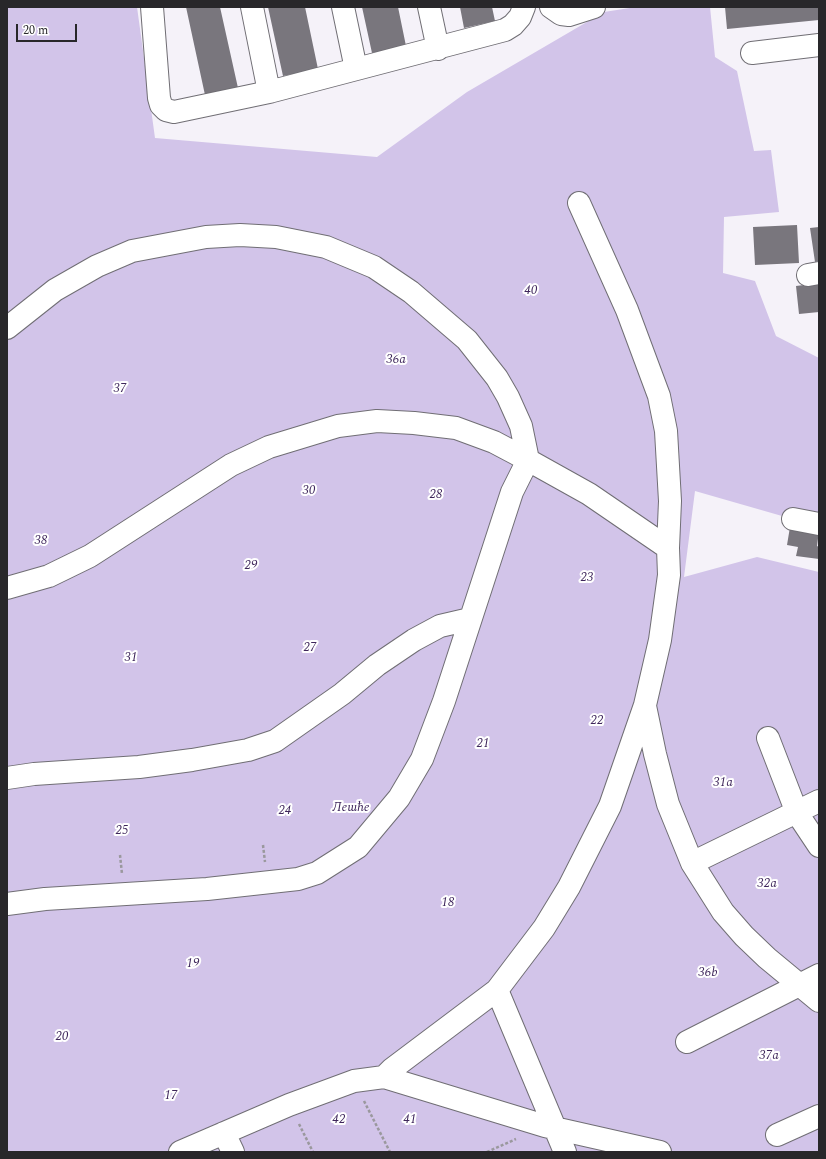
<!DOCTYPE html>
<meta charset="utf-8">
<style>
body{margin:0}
#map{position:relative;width:826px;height:1159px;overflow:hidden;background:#f5f2f9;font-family:Spectral,serif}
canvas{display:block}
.frame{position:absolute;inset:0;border:8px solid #28272a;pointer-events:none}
.scale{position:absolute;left:16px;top:24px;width:61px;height:18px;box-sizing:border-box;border:2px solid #28272a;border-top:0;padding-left:5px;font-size:12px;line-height:14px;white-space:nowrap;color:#28272a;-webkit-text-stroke:3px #fff;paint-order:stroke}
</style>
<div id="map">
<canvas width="826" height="1159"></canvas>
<div class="frame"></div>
<div class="scale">20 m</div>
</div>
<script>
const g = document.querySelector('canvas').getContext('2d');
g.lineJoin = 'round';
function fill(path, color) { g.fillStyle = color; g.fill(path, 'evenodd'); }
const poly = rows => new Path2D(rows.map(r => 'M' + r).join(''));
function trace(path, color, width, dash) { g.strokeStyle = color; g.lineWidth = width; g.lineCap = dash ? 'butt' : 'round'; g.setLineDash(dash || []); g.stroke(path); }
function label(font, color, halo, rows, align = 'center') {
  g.font = font + ' Spectral,serif'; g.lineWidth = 4; g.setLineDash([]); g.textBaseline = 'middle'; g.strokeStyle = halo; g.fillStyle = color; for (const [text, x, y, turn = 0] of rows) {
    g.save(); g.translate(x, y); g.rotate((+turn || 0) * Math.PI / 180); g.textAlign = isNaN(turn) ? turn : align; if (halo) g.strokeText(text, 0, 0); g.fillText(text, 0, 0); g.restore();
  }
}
const green = poly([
 [7,7,137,7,155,138,377,157,467,92,604,12,636,7,710,7,715,57,737,71,754,151,771,150,779,212,724,217,723,273,755,281,776,336,819,358,819,524,789,518,695,491,684,577,757,557,819,572,819,1152,7,1152]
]);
const building = poly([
 [186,7,220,7,238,88,205,95],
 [268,7,305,7,318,69,283,76],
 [362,7,398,7,406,46,372,53],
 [460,7,492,7,495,21,464,28],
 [725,7,819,7,819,20,727,29],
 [797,225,799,263,755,265,753,227],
 [819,227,819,261,815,262,810,228],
 [819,283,819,312,799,314,796,286],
 [790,527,819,531,817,546,819,547,819,559,796,556,798,547,787,545]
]);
const path = poly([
 [263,845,265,862],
 [120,855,122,874],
 [364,1101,390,1152],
 [299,1124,313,1152],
 [487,1152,516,1139]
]);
const minor = poly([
 [152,7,159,98,161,105,166,110,174,112,269,92,505,30,513,25,520,17,524,7],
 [252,7,269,92],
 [343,7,356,69],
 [429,7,438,49],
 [551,7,561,14,569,15,594,7],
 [752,53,819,45],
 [579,203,627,310,659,396,666,431,670,501,668,548],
 [808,275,819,273],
 [7,328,55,290,97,266,132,251,206,237,240,235,276,237,326,247,374,267,411,292,467,340,497,378,508,397,521,426,528,460,589,494,668,548,669,575,660,640,645,705,610,806,569,887,544,928,497,990,392,1069,384,1077],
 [793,519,819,524],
 [7,588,49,576,90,556,231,465,269,447,338,426,377,421,414,423,456,428,494,442,528,460,512,492,444,701,422,759,399,798,358,847,317,873,298,879,207,889,45,899,7,904],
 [645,706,655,754,668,804,692,863,723,912,744,936,767,958,819,1001],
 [768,738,797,813,819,846],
 [7,778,34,774,139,767,192,760,248,750,275,741,342,694,377,665,414,640,440,626,470,619],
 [692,863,819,801],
 [497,990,565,1152],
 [687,1042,819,975],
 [224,1133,233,1152],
 [777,1135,819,1116],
 [180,1152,289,1105,354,1081,384,1077,545,1126,660,1152]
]);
const parkNames = [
 ["40",531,291],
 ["36a",396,360],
 ["37",120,389],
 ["30",309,491],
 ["28",436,495],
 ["38",41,541],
 ["29",251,566],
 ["23",587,578],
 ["27",310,648],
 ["31",131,658],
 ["22",597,721],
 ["21",483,744],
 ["31a",723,783],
 ["Лешће",351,808],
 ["24",285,811],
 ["25",122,831],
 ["32a",767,884],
 ["18",448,903],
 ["19",193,964],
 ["36b",708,973],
 ["20",62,1037],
 ["37a",769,1056],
 ["17",171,1096],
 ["42",339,1120],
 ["41",410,1120]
];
fill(green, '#d2c4e9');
fill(building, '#79767d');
trace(minor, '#706e74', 24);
trace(path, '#9a989d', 2.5, [3, 2]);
trace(minor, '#fff', 22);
label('italic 13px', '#3e265b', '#fff', parkNames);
</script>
